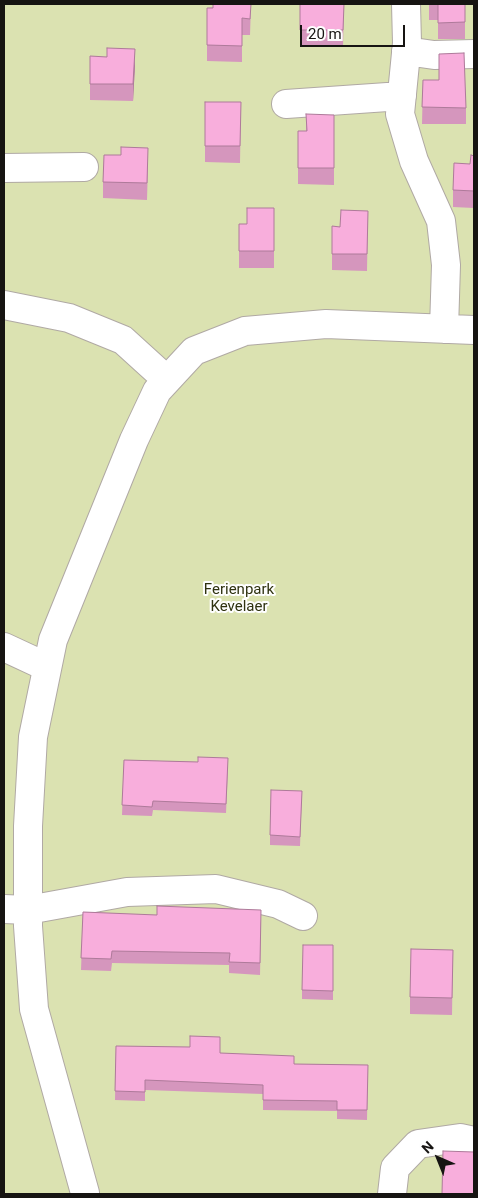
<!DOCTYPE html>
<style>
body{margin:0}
#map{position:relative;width:478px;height:1198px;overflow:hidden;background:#f6f0ea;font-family:Roboto,sans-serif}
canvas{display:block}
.frame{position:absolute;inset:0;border:5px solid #161412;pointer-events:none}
.north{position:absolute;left:413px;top:1133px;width:50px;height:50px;-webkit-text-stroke:4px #fefefe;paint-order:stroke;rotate:316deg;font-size:14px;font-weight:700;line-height:20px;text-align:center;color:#161412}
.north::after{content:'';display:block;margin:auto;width:18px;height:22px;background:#161412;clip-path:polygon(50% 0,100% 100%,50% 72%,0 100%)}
.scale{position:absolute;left:300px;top:25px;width:105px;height:22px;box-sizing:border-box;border:2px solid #161412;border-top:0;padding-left:6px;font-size:15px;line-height:18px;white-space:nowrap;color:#161412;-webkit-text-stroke:4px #fefefe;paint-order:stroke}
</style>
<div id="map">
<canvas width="478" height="1198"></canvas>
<div class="frame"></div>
<div class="north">N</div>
<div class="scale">20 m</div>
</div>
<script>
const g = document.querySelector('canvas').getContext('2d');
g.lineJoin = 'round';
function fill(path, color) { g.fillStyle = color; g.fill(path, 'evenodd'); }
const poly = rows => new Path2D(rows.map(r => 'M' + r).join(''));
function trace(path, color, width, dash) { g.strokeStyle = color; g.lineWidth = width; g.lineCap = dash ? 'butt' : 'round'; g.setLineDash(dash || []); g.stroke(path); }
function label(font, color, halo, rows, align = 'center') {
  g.font = font + ' Roboto,sans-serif'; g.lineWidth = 4; g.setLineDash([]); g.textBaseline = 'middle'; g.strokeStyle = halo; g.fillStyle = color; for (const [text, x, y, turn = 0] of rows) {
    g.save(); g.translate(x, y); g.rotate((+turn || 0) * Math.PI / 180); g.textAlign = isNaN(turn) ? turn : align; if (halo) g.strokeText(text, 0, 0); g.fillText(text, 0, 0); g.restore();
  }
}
const green = poly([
 [4,4,474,4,474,1194,4,1194]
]);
const minor = poly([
 [406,4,407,43,400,114,414,161,441,221,446,265,444,329],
 [406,51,434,55,474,54],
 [286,104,402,96],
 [4,168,84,167],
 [4,305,69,318,123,340,167,380],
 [4,647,47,667],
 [4,909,28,910,127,892,216,889,278,904,303,916],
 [85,1193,34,1009,28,926,28,826,33,737,53,640,134,440,157,391,194,351,245,331,326,324,474,330],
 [392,1194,395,1168,418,1144,460,1138,474,1141]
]);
const wall = poly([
 [251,4,250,35,242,35,242,62,207,61,207,8],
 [300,4,344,4,343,47,300,46],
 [429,4,465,4,465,39,438,39,438,20,429,20],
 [90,56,135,65,133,101,90,100],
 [423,80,466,108,466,124,422,124],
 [205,102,241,102,240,163,205,162],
 [306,114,334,168,334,185,298,184,298,131,306,131],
 [121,155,148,164,147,200,103,198,103,182],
 [474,156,474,208,453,207,453,190,470,164],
 [274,208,274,268,239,268,239,224,247,224],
 [368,211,367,271,332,270,332,226,340,227],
 [124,760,198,762,228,767,226,813,153,810,152,816,122,815],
 [302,791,300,846,270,845,270,835],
 [83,912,261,922,260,975,229,973,229,965,112,963,111,971,81,970],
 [333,945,333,1000,302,999,302,990],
 [453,950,452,1015,410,1014,410,997],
 [116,1046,294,1064,368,1065,367,1120,337,1119,337,1111,263,1110,263,1094,145,1090,145,1101,115,1100]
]);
const shadedWall = poly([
 [135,49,135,65,133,101,133,84]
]);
const building = poly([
 [213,4,251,4,250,19,242,18,242,46,207,45,207,8,213,8,213,4],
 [300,4,344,4,343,30,300,30,300,4],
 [438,4,465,4,465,22,438,23,438,4],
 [107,48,135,49,133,84,90,84,90,56,107,57,107,48],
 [464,53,466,108,422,107,423,80,439,80,439,54,464,53],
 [205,102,241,102,240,146,205,146,205,102],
 [306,114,334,115,334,168,298,168,298,131,307,131,306,114],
 [121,147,148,148,147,183,103,182,104,155,121,155,121,147],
 [471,155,474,156,474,191,453,190,454,163,470,164,471,155],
 [247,208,274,208,274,251,239,251,239,224,247,224,247,208],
 [341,210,368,211,367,254,332,254,332,226,340,227,341,210],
 [198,757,228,758,226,804,153,801,152,807,122,805,124,760,198,762,198,757],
 [271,790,302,791,300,837,270,835,271,790],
 [157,906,261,910,260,963,229,962,230,953,112,951,111,959,81,958,83,912,157,915,157,906],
 [303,945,333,945,333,991,302,990,303,945],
 [411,949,453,950,452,998,410,997,411,949],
 [190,1036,220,1037,220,1053,294,1056,294,1064,368,1065,367,1110,337,1110,337,1101,263,1100,263,1085,145,1080,145,1092,115,1091,116,1046,190,1047,190,1036],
 [443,1151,474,1152,474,1194,442,1194,443,1151]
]);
const parkNames = [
 ["Ferienpark",239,590],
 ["Kevelaer",239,607]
];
fill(green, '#dbe2b1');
trace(minor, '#b0a9a4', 30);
trace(minor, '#fff', 28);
fill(wall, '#d596bd');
fill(shadedWall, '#ae7a9a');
fill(building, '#f8aedc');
trace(building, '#ae7a9a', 1);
label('15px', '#2f3210', '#fefefe', parkNames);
</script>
